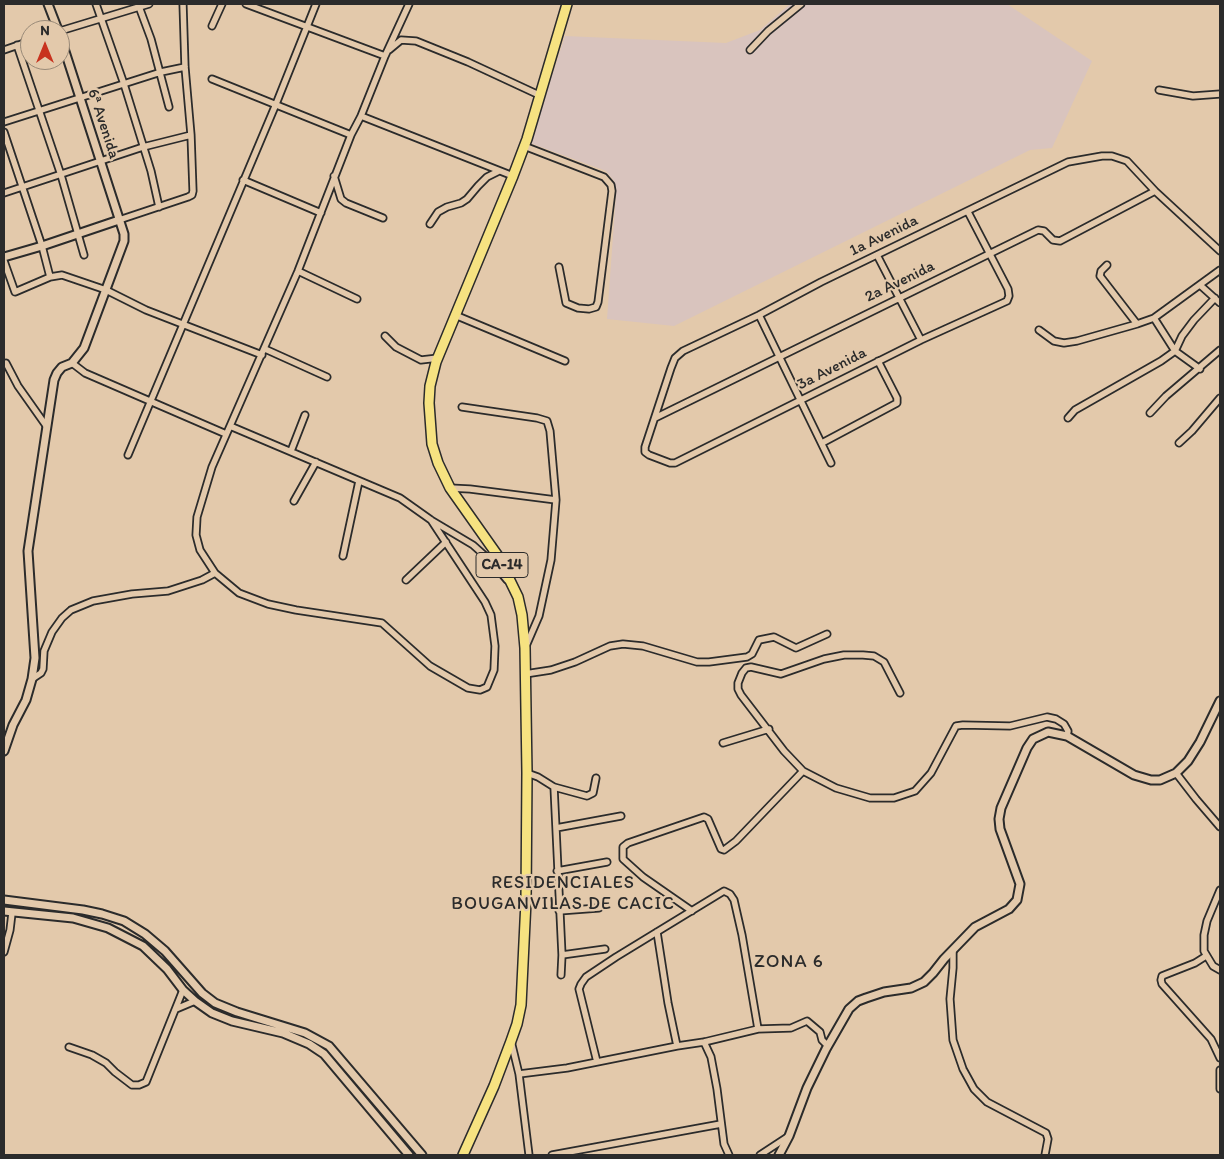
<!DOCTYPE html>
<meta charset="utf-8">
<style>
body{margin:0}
#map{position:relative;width:1224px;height:1159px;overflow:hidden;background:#e3c9ab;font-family:Itim,sans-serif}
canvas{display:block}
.frame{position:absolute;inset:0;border:5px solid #2b2b2b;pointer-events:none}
.north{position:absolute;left:20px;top:20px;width:50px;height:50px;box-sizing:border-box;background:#e3c9ab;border:1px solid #998a78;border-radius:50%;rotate:0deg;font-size:14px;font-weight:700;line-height:20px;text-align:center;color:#2b2b2b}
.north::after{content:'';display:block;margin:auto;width:18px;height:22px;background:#c8321e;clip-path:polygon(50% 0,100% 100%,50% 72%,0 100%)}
</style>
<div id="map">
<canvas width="1224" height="1159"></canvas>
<div class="frame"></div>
<div class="north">N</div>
</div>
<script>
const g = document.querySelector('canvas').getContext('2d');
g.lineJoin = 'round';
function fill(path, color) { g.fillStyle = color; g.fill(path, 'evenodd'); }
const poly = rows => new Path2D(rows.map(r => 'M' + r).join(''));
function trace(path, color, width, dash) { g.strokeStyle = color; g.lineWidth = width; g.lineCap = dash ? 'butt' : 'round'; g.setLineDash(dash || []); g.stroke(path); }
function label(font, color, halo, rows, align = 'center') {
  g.font = font + ' Itim,sans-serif'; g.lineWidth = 4.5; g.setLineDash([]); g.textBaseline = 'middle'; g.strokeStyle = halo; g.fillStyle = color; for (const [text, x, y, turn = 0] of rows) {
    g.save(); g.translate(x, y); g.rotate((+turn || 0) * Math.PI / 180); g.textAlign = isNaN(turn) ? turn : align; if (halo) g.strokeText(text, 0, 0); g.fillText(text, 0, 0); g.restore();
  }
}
const built = poly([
 [790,4,1007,4,1092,61,1052,148,1030,150,674,326,607,319,616,194,614,181,606,171,530,143,565,36,726,43,760,30]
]);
const minor = poly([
 [96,4,124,84,151,171,159,207],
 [138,4,151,39,169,107],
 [246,4,385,56],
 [409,4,385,56,361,116,351,135,298,271,212,467,197,517,196,535,200,550,215,573,239,593,268,604,296,610,382,623,430,666,468,688,480,690,487,687,494,670,495,646,491,615,485,602,431,520],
 [212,26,222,4],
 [60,31,149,4],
 [17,45,61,175,84,255],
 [4,50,30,41],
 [389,50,401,40,416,41,468,62,539,95],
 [750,50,768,31,801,4],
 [212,79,351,135],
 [1159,90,1193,96,1220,94],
 [361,116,513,176],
 [4,122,161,72,185,67],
 [4,132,42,246,50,277],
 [524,146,604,177,611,185,612,191,598,302,596,307,589,309,578,308,566,303,559,267],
 [334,176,341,199,346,203,383,218],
 [243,180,321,213],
 [4,193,143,147,191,135],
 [968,212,1008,289,1009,296,1007,301,921,340,675,463,670,463,649,455,645,452,645,447,671,368,675,358,683,351,759,315,821,282,1068,162,1102,156,1112,156,1127,161,1155,191,1220,251],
 [119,220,188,197,192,195,193,191,191,135,185,67,183,4],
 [430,224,438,212,447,207,461,203,467,199,478,186,487,177,499,171],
 [877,255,921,340],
 [4,261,15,292,50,277,62,275,106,290,146,310,262,355],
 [1107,265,1101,271,1100,276,1137,324],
 [298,271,357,299],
 [1200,285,1220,303],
 [455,315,565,361],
 [759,315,831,463],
 [1154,318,1175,351,1200,369],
 [1039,330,1054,341,1064,343,1077,341,1137,324,1154,318,1220,270],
 [385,336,396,347,421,360,438,358],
 [265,349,327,377],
 [6,363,18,386,47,427],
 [72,363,85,373,226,434],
 [462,407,537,418,547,421,550,431,556,500,551,560,539,616,526,646],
 [1150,413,1166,396,1220,350],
 [655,418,1038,230,1044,231,1053,240,1060,241,1155,191],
 [1068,418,1075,410,1161,361,1175,351,1182,336,1194,320,1215,298],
 [230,426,400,498,431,520,473,545,492,562,507,580],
 [822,443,897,403,897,398,878,361],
 [1179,443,1192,431,1220,398],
 [291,451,305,415],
 [128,455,276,104,316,4],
 [450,488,470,489,556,500],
 [294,501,316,462],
 [343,556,359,481],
 [406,580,446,542],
 [525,674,551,670,575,662,610,646,623,644,643,646,697,662,709,662,747,657,752,654,759,640,774,637,796,648,827,634],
 [32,679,41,673,43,669,44,651,52,632,62,618,71,610,93,601,132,594,168,591,202,580,215,573],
 [900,693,884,662,874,656,863,655,844,655,824,659,781,674,751,667,746,668,742,673,738,683,738,689,741,695,784,751,803,771,836,788,870,798,894,798,915,791,931,773,956,726,963,725,1010,726,1047,717,1056,719,1064,724,1068,731,1067,736],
 [723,743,769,729],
 [527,773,538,777,554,787,587,796,593,793,596,778],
 [1176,773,1196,799,1220,827],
 [554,787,562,955,561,975],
 [556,828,621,816],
 [557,871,607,862],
 [1220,890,1207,921,1204,935,1204,951,1213,966,1220,970],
 [559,911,599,908],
 [692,911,643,877,623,859,623,847,628,843,704,817,708,819,721,849,724,850,736,841,803,771],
 [657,932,668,1003,677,1046],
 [953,950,953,968,950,999,953,1040,963,1069,974,1089,987,1102,1046,1133,1048,1139,1045,1155],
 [4,952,10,930,12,913],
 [562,955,605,949],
 [1206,956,1195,963,1167,974,1162,976,1161,980,1162,984,1211,1039,1220,1058],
 [176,1009,195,1001],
 [511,1041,519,1074,529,1155],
 [704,1042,711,1057,717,1089,724,1144,729,1155],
 [69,1047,92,1055,106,1063,115,1072,132,1085,139,1085,146,1082,183,990],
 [597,1062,579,989,581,984,586,977,616,957,724,891,730,894,734,900,742,935,758,1029],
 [1220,1070,1220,1089],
 [519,1074,567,1068,677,1046,704,1042,758,1029,791,1028,807,1021,820,1032,822,1040,828,1046],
 [552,1155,721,1124],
 [760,1155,789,1136]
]);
const tertiary = poly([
 [48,4,58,30],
 [4,257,42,246,119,220],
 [4,751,13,725,26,700,32,679,35,658,28,551,54,380,57,373,62,367,72,363,84,348,124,241,124,234,60,36],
 [4,900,83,910,102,914,124,921,145,934,165,951,202,993,215,1003,237,1012,305,1033,329,1046,422,1155],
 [4,911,73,918,108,928,143,946,167,969,183,990,195,1001,212,1013,232,1021,283,1033,309,1044,324,1054,409,1155],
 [779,1155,789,1136,807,1088,826,1049,849,1009,858,1001,866,998,884,992,911,988,924,982,933,973,944,959,975,927,1009,909,1017,900,1020,884,1000,829,999,819,1001,808,1027,748,1033,739,1048,732,1067,736,1134,775,1151,780,1160,780,1176,773,1188,761,1200,742,1220,701]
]);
const trunk = poly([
 [463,1155,494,1086,511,1041,517,1024,521,1005,526,901,527,773,525,648,522,615,518,597,498,556,450,488,438,463,432,444,429,403,430,386,436,362,513,176,527,139,567,4]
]);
const shields = [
 [502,565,52]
];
const shieldNames = [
 ["CA-14",502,565]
];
const streetNames = [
 ["6ª Avenida",103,124,72],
 ["1a Avenida",884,236,-26],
 ["2a Avenida",900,282,-26],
 ["3a Avenida",832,369,-27]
];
const neighbourhoodNames = [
 ["RESIDENCIALES",563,883],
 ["BOUGANVILAS DE CACIC",563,904]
];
const quarterNames = [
 ["ZONA 6",789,962]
];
fill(built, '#d9c4be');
trace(minor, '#2b2b2b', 9);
trace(tertiary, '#2b2b2b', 11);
trace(trunk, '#2b2b2b', 12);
trace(minor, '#e3c9ab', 5.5);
trace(tertiary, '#e3c9ab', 7);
trace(trunk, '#f6e281', 9);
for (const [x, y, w] of shields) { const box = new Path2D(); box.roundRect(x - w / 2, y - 12.5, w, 25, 4); g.fillStyle = '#e3c9ab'; g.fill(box); trace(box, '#2b2b2b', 1); }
label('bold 15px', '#2b2b2b', null, shieldNames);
label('16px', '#2b2b2b', '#e3c9ab', streetNames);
g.letterSpacing = '1px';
label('18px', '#2b2b2b', '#e3c9ab', neighbourhoodNames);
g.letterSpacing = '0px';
g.letterSpacing = '1px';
label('19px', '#2b2b2b', '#e3c9ab', quarterNames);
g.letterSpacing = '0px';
</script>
